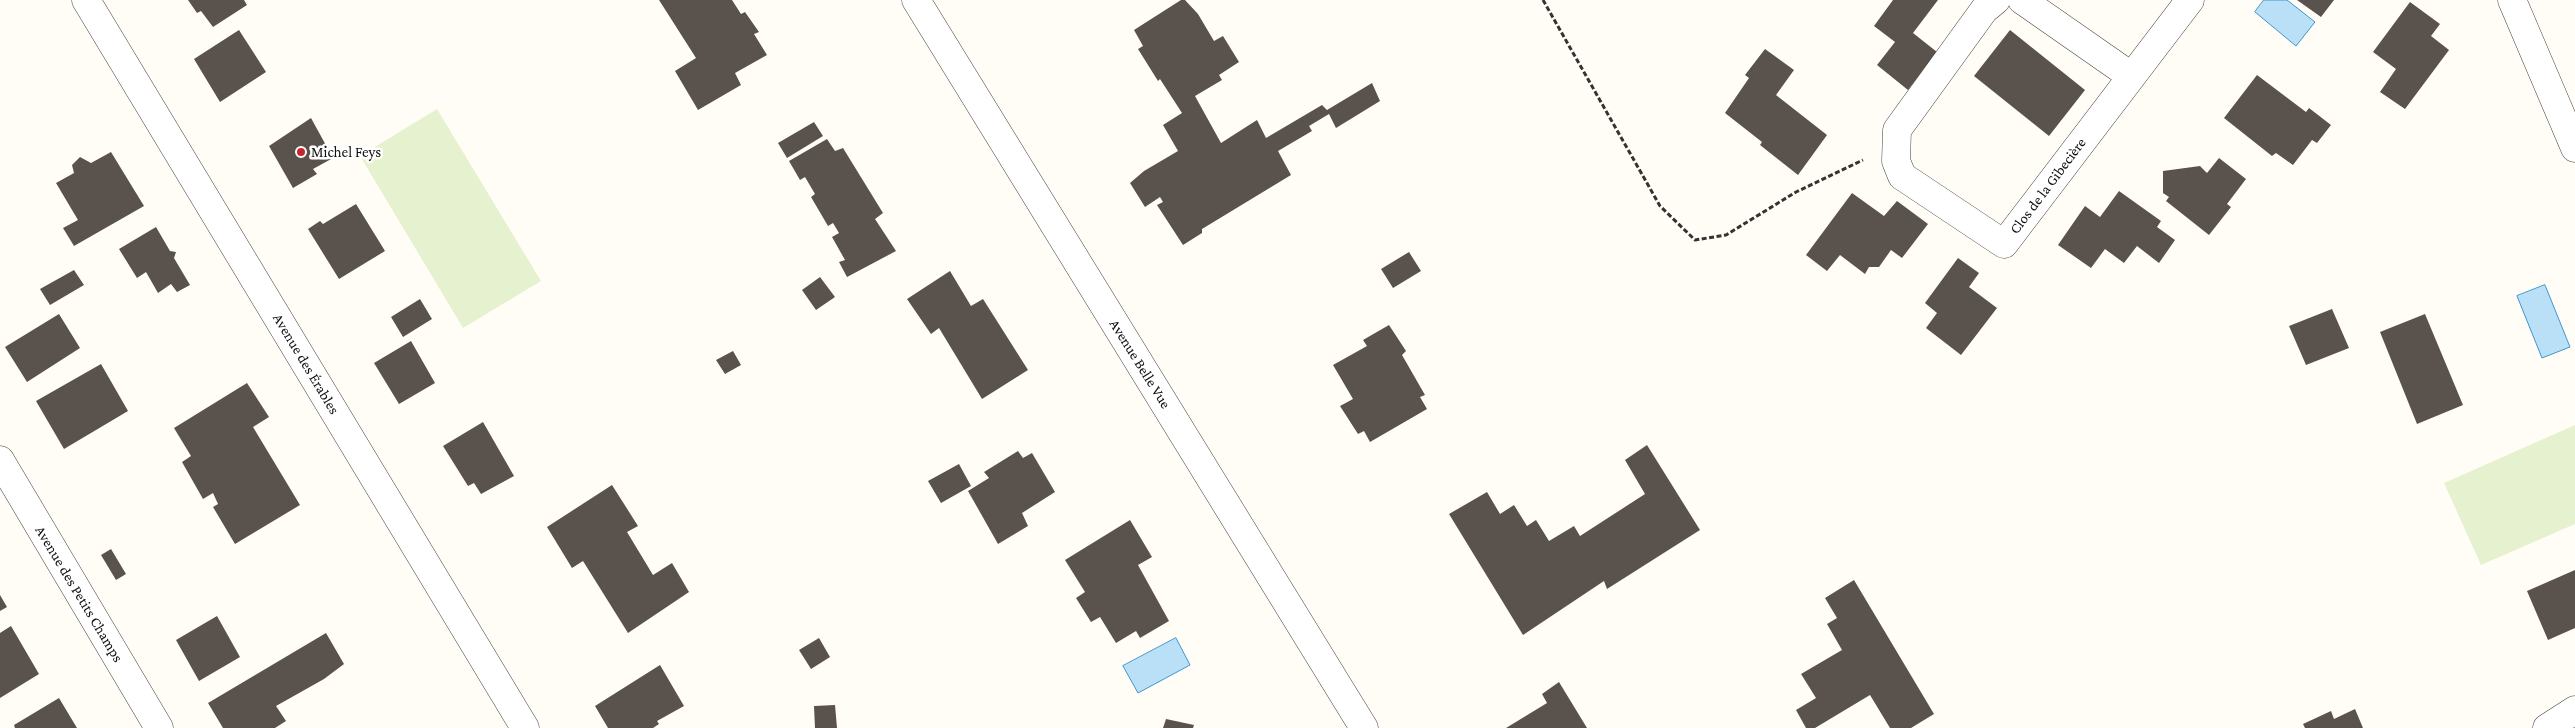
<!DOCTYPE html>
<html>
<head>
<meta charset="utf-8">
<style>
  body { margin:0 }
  canvas { display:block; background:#fffdf5 }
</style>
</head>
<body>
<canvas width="2575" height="728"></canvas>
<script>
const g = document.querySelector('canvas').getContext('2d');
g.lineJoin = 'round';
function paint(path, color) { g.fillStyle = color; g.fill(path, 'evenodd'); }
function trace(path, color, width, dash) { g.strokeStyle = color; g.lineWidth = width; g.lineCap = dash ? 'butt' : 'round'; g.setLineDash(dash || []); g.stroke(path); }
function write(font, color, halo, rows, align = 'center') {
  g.font = font + ' "Crimson Pro",serif'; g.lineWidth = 5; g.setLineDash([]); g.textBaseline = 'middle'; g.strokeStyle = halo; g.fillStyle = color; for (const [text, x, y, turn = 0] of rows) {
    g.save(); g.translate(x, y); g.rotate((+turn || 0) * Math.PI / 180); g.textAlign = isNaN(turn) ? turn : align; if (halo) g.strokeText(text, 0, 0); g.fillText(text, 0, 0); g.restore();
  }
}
const pitch = new Path2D(`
  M437,109l104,172 -78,47 -103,-172z
  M2575,425v99l-94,41 -37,-82z`);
const water = new Path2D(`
  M2264,0h23l28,22 -19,24 -41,-34z
  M2545,285l25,62 -28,11 -25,-62z
  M1176,638l14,27 -52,28 -15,-27z`);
const building = new Path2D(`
  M188,0h56l3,5 -34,22 -12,-16 -4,2z
  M659,0h73l9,14 4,-2 14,20 -5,2 13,21 -32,18 6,12 -43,25 -23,-39 21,-13z
  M1181,0h4l13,14 16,27 9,-5 16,26 -20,13 3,5 -27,16 26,47 36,-23 9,18 56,-33 5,5 45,-27 8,18 -44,27 -7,-14 -20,12 3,5 -34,20 13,24 -89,54v4l-19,12 -26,-40 6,-3 -3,-5 -15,10 -15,-24 14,-12 34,-20 -15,-26 19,-12 -22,-34 -2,2 -20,-32 5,-3 -9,-16z
  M1893,0h45l-25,33 24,19 -29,38 -31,-25 18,-23 -21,-16z
  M2297,0h37l-13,17z
  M2410,2l30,22 -9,12 18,14 -44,59 -25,-17 16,-23 -23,-17z
  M239,30l27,42 -46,30 -26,-43z
  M2010,30l75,60 -36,46 -75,-60z
  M1765,49l29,21 -18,25 51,40 -29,40 -38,-30 2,-3 -37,-29 24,-35 -4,-3z
  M2257,75l49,37 3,-4 22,17 -14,18 -5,-3 -19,25 -17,-12 -4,3 -48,-38z
  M311,118l22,40 -20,11 4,5 -24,14 -24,-42z
  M814,122l9,14 -36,22 -9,-15z
  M827,139l8,12 8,-3 40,65 -8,6 21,32 -49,26 -8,-15 6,-2 -13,-23 7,-4 -6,-10 -5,3 -17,-29 4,-3 -10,-17 -5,3 -11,-19z
  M111,152l33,54 -70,40 -11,-18 15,-8 -22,-37 18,-10 -2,-8 8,-8 11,6z
  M2219,158l27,21 -19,25 4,3 -22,28 -43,-34 3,-4 -6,-4v-22l37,-5 7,7z
  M2119,191l42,30 -4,6 18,13 -16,23 -22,-17 -13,17 -19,-14 -14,19 -33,-23 27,-39 15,11z
  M1852,193l32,23 13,-15 31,23 -26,34 -11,-8 -12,17h-10l-4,7 -25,-19 -13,16 -21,-16z
  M356,204l29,47 -46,28 -31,-50 12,-8 3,3z
  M156,227l14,24 6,1 -2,6 16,27 -13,7 -6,-8 -13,9 -12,-21 -9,6 -18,-29z
  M1409,252l12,19 -28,17 -12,-19z
  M1958,258l21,15 -10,14 28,21 -36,47 -35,-27 11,-15 -12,-10z
  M74,270l10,15 -34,20 -10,-16z
  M950,271l21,35 12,-7 45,71 -46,29 -43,-71 -8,6 -24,-35z
  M820,277l15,20 -19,13 -14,-20z
  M420,299l12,20 -29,18 -12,-20z
  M2332,309l17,39 -43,17 -17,-39z
  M59,314l21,34 -53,34 -22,-35z
  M2425,314l38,91 -46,19 -37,-92z
  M1389,325l17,26 -4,4 23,40 -5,2 7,12 -57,33 -6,-11 -6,3 -18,-28 13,-7 -20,-34 34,-19 -4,-6z
  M411,341l24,42 -36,21 -25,-41z
  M733,351l8,14 -16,9 -9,-14z
  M101,364l27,47 -64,38 -28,-48z
  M247,383l22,34 -16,10 47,78 -65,39 -22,-37 5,-3 -5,-11 -10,6 -21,-37 9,-6 -17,-28z
  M483,422l31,54 -33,18 -7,-11 -6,3 -25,-40z
  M1647,445l53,85 -93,59 -3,-8 -81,54 -74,-121 38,-22 13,22 14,-9 13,21 9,-6 13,21 25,-15 6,10 65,-42 -20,-34z
  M1018,451l5,7 9,-5 23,39 -33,21 6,13 -30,18 -30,-53 21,-13 -5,-6z
  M959,464l12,22 -30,17 -13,-22z
  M612,485l26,41 -11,6 26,43 19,-12 17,29 -61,41 -45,-72 -11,7 -25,-41z
  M1130,520l22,37 -14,8 31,56 -29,17 -4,-7 -20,12 -16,-26 -9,5 -15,-24 9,-6 -20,-32z
  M111,549l15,25 -10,6 -15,-25z
  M2575,570v58l-27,12 -21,-49z
  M1854,580l80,134 -23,14h-21l-20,-33 -55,33h-9l-10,-18 20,-12 -15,-24 41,-24 -15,-26 10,-6 -12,-20z
  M0,595l7,12 -7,4z
  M217,616l23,41 -41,24 -23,-41z
  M11,626l28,48 -39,24v-65z
  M326,633l18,31 -20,15 -48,27 10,15 -11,7h-52l-15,-25z
  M819,638l11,19 -19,12 -12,-19z
  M660,665l24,41 -27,15 2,3 -6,4h-45l-13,-22z
  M1559,682l28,46h-81l41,-25 -5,-9z
  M59,698l18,30h-62l-1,-3z
  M835,705l2,23h-22l-1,-22z
  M2355,709l8,19h-58l-2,-4 28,-13 3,8z
  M1166,719l28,6 -1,3h-30z`);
const path = new Path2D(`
  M1543,0l117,206 35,34 31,-5 70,-43 67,-32`);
const minor = new Path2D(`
  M86,0l439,728
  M916,0l448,728
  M1996,0l-12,10 -87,120 -1,31 6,15 102,68 186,-244
  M2022,0l109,76
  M2512,0l63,148
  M0,460l159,268
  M2547,728l28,-18`);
const markers = [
  [301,152,5,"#c4262e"]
];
const poiNames = [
  ["Michel Feys",311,152]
];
const streetNames = [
  ["Clos de la Gibecière",2048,186,-53],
  ["Avenue des Érables",306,364,59],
  ["Avenue Belle Vue",1140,364,58],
  ["Avenue des Petits Champs",79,594,59]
];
paint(pitch, '#e6f2cf');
paint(water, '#b9e0f7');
trace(water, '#3f96cf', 1);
paint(building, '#5a524d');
trace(minor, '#444', 29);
trace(path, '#333', 3, [5, 2.5]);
trace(minor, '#fff', 28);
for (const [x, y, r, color] of markers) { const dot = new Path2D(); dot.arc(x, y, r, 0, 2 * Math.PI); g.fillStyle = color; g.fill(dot); trace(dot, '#fff', 2); }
write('15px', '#111', '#fff', poiNames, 'left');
write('15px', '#111', '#fff', streetNames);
</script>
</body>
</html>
